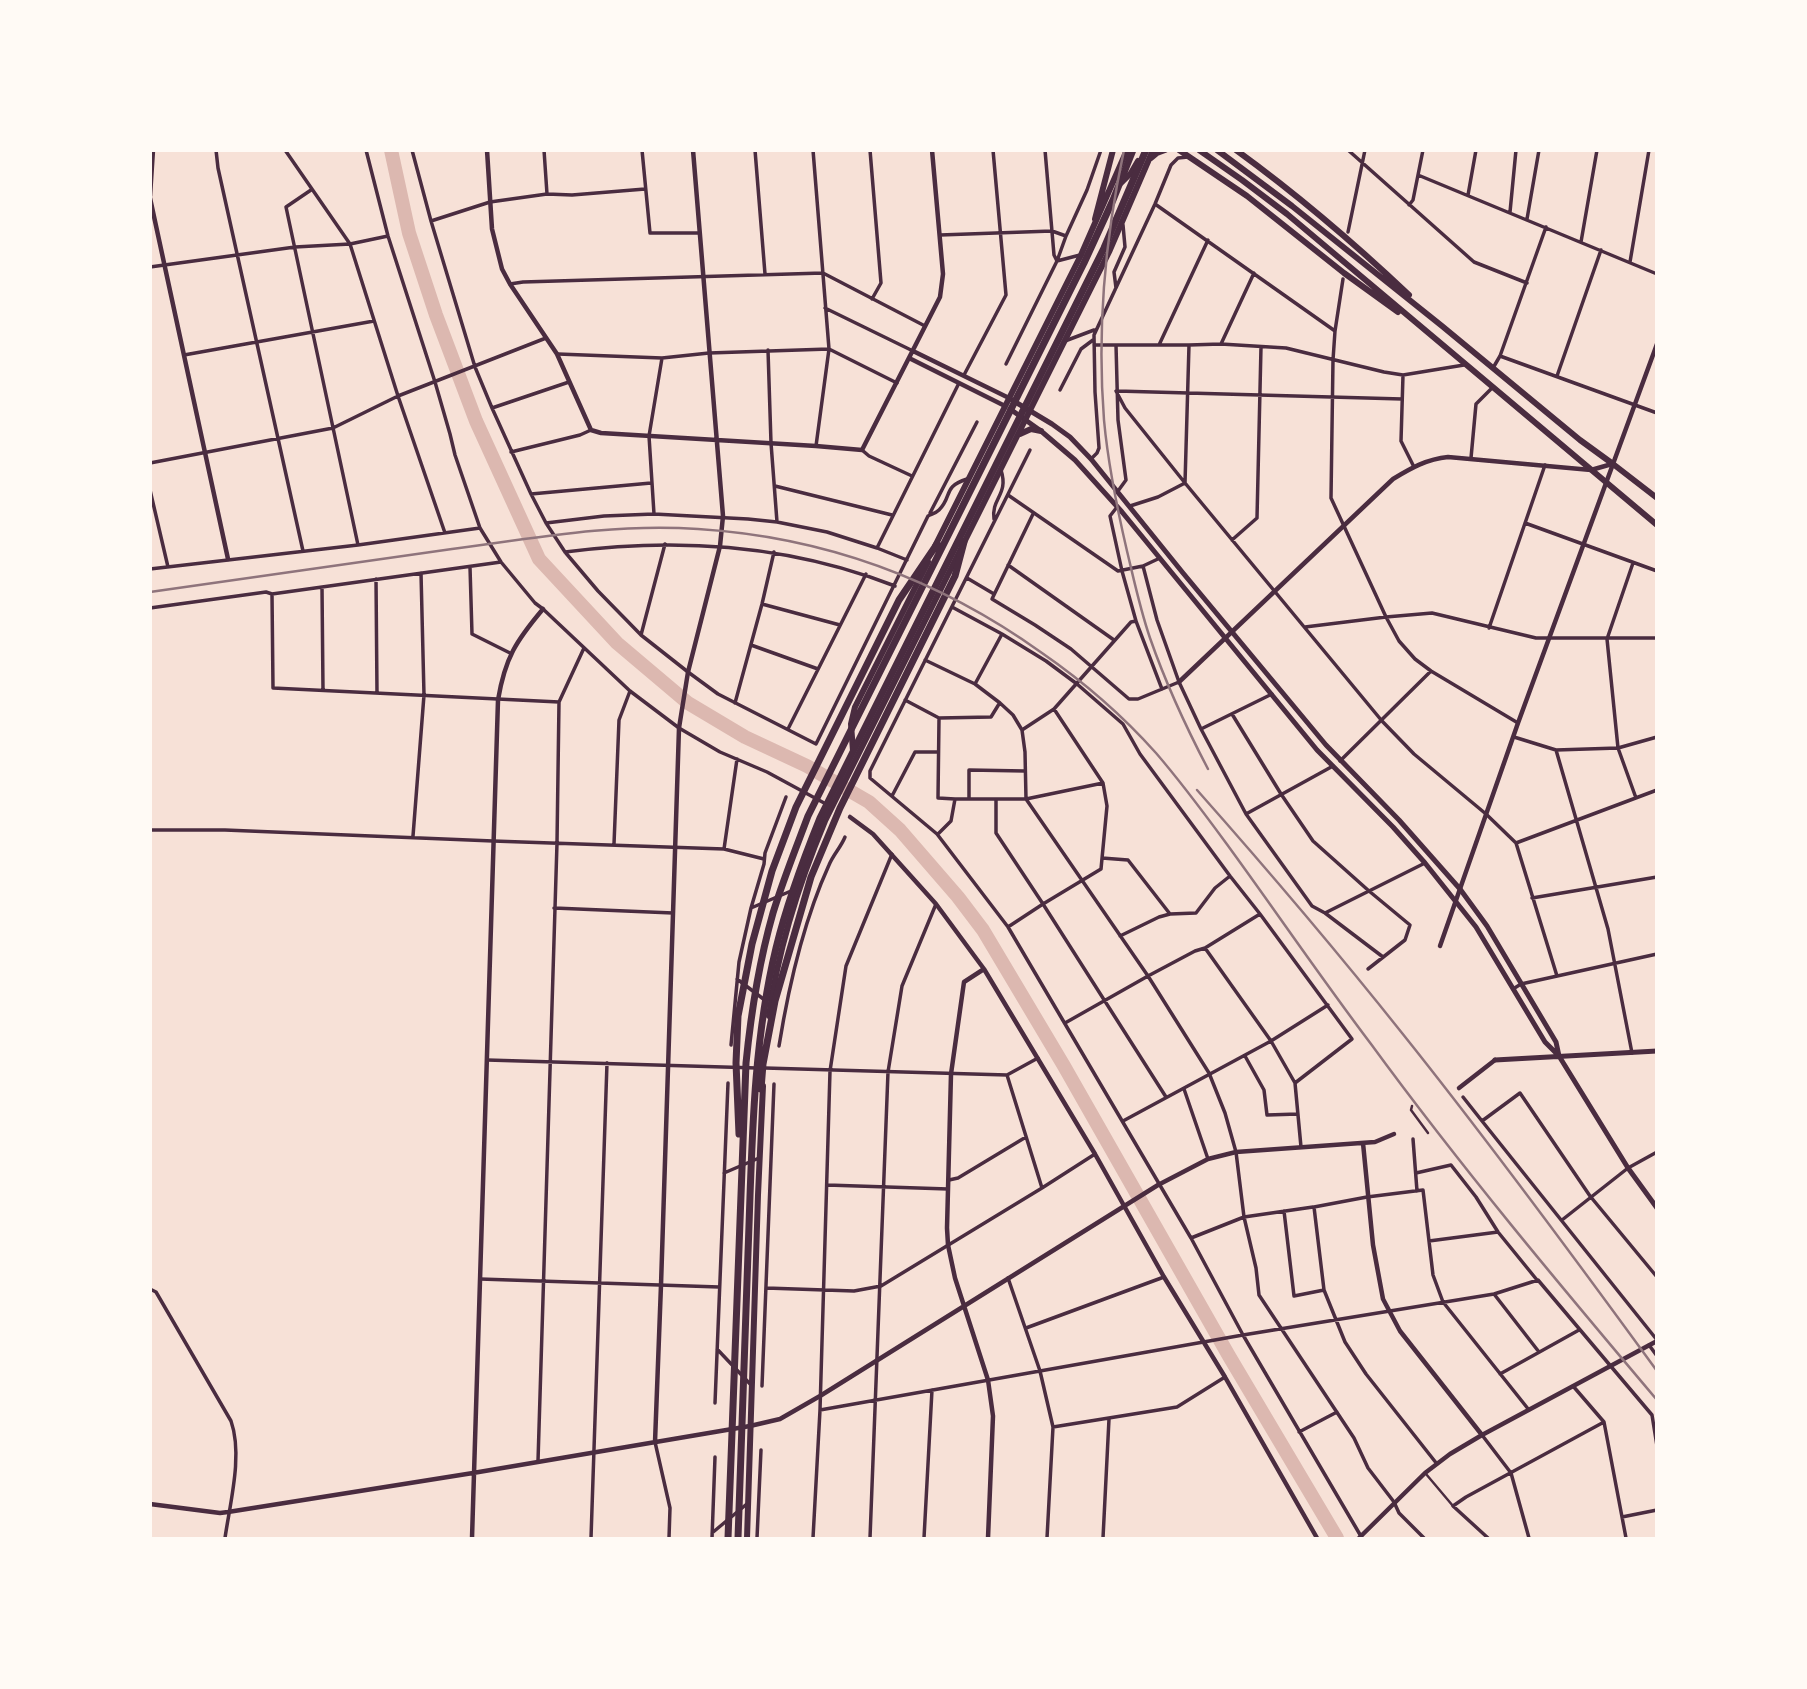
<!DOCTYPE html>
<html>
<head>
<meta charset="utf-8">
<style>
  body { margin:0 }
  #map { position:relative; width:1807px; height:1689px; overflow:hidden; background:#f7e1d7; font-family:"Golos Text",sans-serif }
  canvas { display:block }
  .frame { position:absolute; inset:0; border:152px solid #fffaf5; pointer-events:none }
</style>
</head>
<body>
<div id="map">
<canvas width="1807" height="1689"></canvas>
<div class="frame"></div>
</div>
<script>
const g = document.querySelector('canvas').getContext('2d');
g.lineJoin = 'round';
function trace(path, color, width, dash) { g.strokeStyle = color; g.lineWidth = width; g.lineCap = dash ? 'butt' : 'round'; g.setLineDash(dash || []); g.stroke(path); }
const river = new Path2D(`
  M391,150l18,83 27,82 40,106 63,138 78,84 71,60 57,34 62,29 62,36 31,28 58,67 25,33 81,136 165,290 108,182`);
const pedestrian = new Path2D(`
  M1412,1106l-1,4 17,23
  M1426,1474l27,32`);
const minor = new Path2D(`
  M216,150l2,18 85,383
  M285,150l65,94 48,152 47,137
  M366,150l22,86 47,146 15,52 5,21 25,73 21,34 34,41 8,6 87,82 49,37 41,24 47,20 59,32
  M412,150l19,71 44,146 17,41 39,86 15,29 19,29 33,39 43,44 47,37 30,22 98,50 112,-228c4,-2 8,-3 11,-6 14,-14 3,-23 28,-31
  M544,150l3,44
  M642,150l8,83h49
  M755,150l10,124
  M813,150l16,199 -13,97
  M870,150l11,133 -9,16
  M1045,150l9,105 3,6 23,-6
  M1348,150l126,112 53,21
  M1418,175l239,99
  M311,190l-25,17 72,338
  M1468,195l8,-45
  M1155,204l180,127
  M1409,205l4,-5 10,-50
  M1510,212l6,-62
  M1527,219l12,-69
  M431,221l59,-19 57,-8 25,1 73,-6
  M1348,232l17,-82
  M940,235l112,-4 14,5
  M1581,242l16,-92
  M1630,262l19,-112
  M150,267l145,-20 55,-3 38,-8
  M1343,279l-8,52 -2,29 -2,138 55,119 13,24 16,18 16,12 87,52
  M510,284l13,-2 300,-9 102,53
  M1116,288l-2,-16 11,-25 -2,-22
  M825,308l88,43
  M1065,341l29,-11
  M1221,344l33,-71
  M1094,345h95l32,-1 65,4 98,24 19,3 61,-10
  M1116,345l2,75 8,60 -8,11
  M1159,345l49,-105
  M768,350l3,93 6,79
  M558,354l104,4 47,-5 120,-4 68,34
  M184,355l190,-34
  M1500,356l157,57
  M1006,364l51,-103 9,-25 21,-46 14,-40
  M1493,368l7,-12 46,-129
  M964,375l42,-80 -13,-145
  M1403,375l-2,66 13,26
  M1557,376l44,-126
  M1060,390l21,-41 12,-9
  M1116,391l9,17 60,75 197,238 32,33 72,60 30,29 41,133
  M1117,391l285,8
  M492,408l77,-26
  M862,450l7,6 43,20
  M1030,450l-160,321v7l67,56 71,93 183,311 52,97 119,203
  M511,452l69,-17 11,-5
  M1471,458l5,-54 17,-17
  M1091,459l6,-6 2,-5 -4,-56 -1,-57 61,-131 16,-39 7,-7 10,-1
  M150,463l183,-35 65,-32 148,-58
  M775,486l117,29
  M150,490l18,77
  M531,494l120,-11
  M1008,495l110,76 25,-5 17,-8
  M1130,506l28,-9 27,-14 4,-138
  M1117,507l-7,9 12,55 14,50
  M930,513l47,-91
  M654,514l-5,-78 13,-78
  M1033,514l-41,85 43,26 36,24 58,50h9l41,-17
  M994,519c-3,-21 15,-24 7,-49
  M546,523l58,-7 50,-2 94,5 29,3 50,10 50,16 30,12
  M1525,523l132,48
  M1232,540l25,-22 4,-171
  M877,548l82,-165
  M565,552c113,-15 223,-8 330,34
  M1633,563l-26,76 11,109 18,50
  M1008,565l106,75
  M1143,566l14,54 22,62 22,47 45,85 66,92 13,7 58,44
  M470,567l2,67 38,19
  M150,569l208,-24 122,-17
  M967,578l27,16
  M376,579l1,114
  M322,587l1,103
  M272,594l1,94 286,14
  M762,604l78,21
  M952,607l50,27 44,27 31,23 46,40 17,30 90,122 30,38 -55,34 -10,3 -47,25 -83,47
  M150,608l116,-16 6,2 229,-32
  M1305,627l81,-10 46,-4 104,25h121
  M1489,628l56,-163
  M641,635l24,-91
  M751,645l67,24
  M925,660l50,24 25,19 13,12 9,15 3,22 1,47 122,177 61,97 16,40 11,39 8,65 12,51 3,27 95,143 14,30 26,34 5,11 25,25
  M975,684l27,-50
  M905,700l34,18 52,-1 8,-13
  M735,703l27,-99 12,-52
  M1232,714l49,80 32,47 56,50 41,34 -5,15 -37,29
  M939,719l-1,79 17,1
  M788,729l78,-155
  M1201,729l71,-35
  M1022,730l32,-21 77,-87 5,-1 26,68
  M1514,737l42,13 52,179 24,124
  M1556,750l62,-2 39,-11
  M1340,761l91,-90
  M892,796l23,-44h23
  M969,799v-29l56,1
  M996,799v34l47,71 123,193
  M1246,814l87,-48
  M150,830h75l268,11 231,8 40,10
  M938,834l13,-13 4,-22h71l77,-16
  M413,836l11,-141 -3,-122
  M1516,843l141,-53
  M614,844l5,-124 11,-29
  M724,849l13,-90
  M1102,858l26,2 42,54
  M1532,898l125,-21
  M554,908l119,5
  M751,908l40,-17
  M1325,913l100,-50
  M1260,914l92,125 -57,44
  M1008,927l35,-23 58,-35 6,-63 -4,-23 -49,-74
  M1120,936l39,-19 11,-3 26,-1 19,-25 15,-12
  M1205,948l66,93 24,42 6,64
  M737,979l29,22
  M1513,989l8,-5 136,-30
  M731,1045l8,-83 12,-54 13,-44 1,-11 21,-56
  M779,1046c10,-62 24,-124 50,-181 4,-10 12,-18 16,-28
  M1245,1056l19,34 3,25 31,-1
  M487,1060l270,8
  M765,1068l242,7 31,-17
  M1007,1075l35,113
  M1184,1089l24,70
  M1463,1097l19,24
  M1123,1121l148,-80 57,-36
  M1413,1139l4,52
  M724,1173l35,-15
  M1416,1173l35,-8 25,32 22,35 39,48
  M949,1180l9,-2 68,-41
  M827,1185l121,4
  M1284,1211l10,85 30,-6
  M1562,1220l66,-52 29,-16
  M1191,1238l53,-21 69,-10
  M1429,1241l69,-9
  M1657,1277l-67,-81 -70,-103 -38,28 175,219
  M1008,1278l32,93 13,56 -6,111
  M480,1279l239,8
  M766,1288l88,3 27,-5 161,-98 53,-34
  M150,1289l6,3 75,129c12,34 -1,82 -6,117
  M1494,1294l45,58
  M1026,1328l138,-51
  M1649,1345l8,11
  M717,1349l35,37
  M1500,1374l79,-44
  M762,1386l12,-302
  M1573,1386l31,36 22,116
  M715,1403l13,-320
  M820,1410l423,-75 251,-41 44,-14 114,135 5,31
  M1053,1427l124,-20 48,-30
  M1299,1432l38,-20
  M1482,1435l29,38 18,65
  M655,1442l15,66 -1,30
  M538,1461l19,-618 2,-141 25,-54
  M1437,1464l-71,-90 -21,-32 -21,-52 -10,-83 53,-10 56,-7 10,85 10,27 86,108
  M1622,1517l35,-7
  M712,1533l36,-30
  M591,1538l16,-475
  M712,1538l3,-81
  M757,1538l4,-88
  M813,1538l7,-128 10,-339 16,-105 46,-112
  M870,1538l18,-466 14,-86 34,-82
  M924,1538l8,-148
  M1103,1538l6,-119
  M1488,1538l-35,-32 13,-9 138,-75`);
const tertiary = new Path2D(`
  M487,150l5,79 10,40 8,15 47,70 34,76 10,3 215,13 46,4 78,-153 3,-23 -11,-124
  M150,196l3,-46
  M150,198l78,361
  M913,351l96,47
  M909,358l96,48
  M1179,682l214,-203c18,-11 34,-20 55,-22l143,13 21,-6
  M850,817l23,17 63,70 48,65 111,185 69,123 61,100 92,161
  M1440,946l78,-223 139,-379
  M984,969l-20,13 -13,92 -4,154 1,17 7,33 33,102 5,36 -5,122
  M1459,1088l36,-28
  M1363,1143l10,102 10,54 17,32 82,104
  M655,1442l6,-157 18,-557 9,-56 32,-126 3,-30 -30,-366
  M150,1504l70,9 8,-1 245,-39 277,-47 30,-7 40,-23 338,-211 50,-26 28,-7 139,-10 19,-8
  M472,1538l26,-838c7,-42 18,-59 45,-91
  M1359,1538l66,-65 25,-19 32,-19 175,-94`);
const secondary = new Path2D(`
  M1012,400l40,24 18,13 21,22 92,114 143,172 73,75 61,69 27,37 69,116 3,14
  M1010,409l31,22 34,29 47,52 195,238 76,77 32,36 51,64 69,115 14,14 69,112 29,40
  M1495,1060l162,-9`);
const trunk = new Path2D(`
  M1179,150l68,46 97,77 54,39
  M1199,150l43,30 45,34 370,311
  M1217,150l75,56 150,120 138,114 33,24 44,34
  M1236,150c62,45 118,93 173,145
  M1151,158l6,-5 8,-3
  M1121,183l10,-10 7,-12
  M1095,219l18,-69
  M1020,434l11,-5 10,2
  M935,546l146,-291 46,-105
  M853,751l-2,-27 4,-17 73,-145
  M769,1016c9,-67 30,-133 56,-195l284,-569 44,-102
  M747,1538l11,-343 5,-109`);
const motorway = new Path2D(`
  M761,1089l2,-25 12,-63 36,-124 29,-69 115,-232 9,-34
  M739,1134l-3,-71 2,-47 14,-72 20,-73 24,-64 103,-207 38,-56
  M728,1538l18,-475c5,-50 13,-101 27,-150 10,-33 23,-65 35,-97l276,-553 29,-63 20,-50
  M738,1538c3,-95 7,-190 10,-285 4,-102 4,-206 28,-305 11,-45 27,-88 44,-130l284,-570 42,-98`);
const rail = new Path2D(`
  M1124,150c-19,88 -27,180 -20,270 4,44 13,88 23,131 7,29 13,58 23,87 16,46 36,89 58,131
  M150,592c101,-14 201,-29 302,-43 82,-11 163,-26 246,-20 127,8 241,50 344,124 42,29 80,62 114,100 25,29 48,60 70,90 49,67 95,135 145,201 90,123 188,240 286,356
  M1197,790c70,79 139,160 205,243 88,110 172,224 255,338`);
trace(river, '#dcb8b0', 14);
trace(pedestrian, '#4a2c40', 2.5);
trace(minor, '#4a2c40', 3.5);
trace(tertiary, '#4a2c40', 4.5);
trace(secondary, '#4a2c40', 5);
trace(trunk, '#4a2c40', 6);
trace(motorway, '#4a2c40', 7);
trace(rail, '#8f747c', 2.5);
</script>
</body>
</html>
